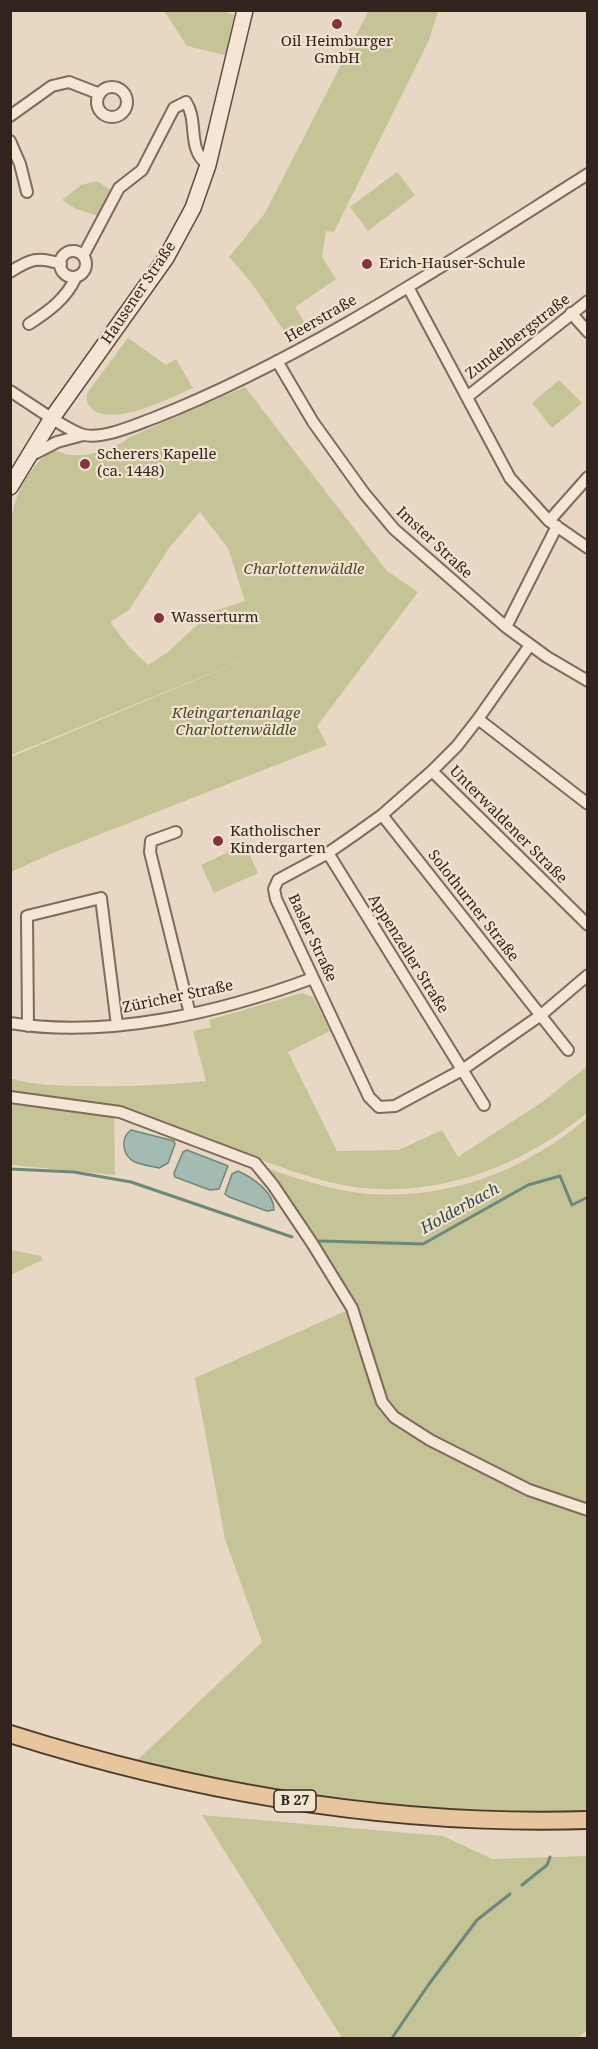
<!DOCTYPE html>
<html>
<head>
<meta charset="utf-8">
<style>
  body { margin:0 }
  #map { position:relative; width:598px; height:2049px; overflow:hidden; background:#e8d7c2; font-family:"Noto Serif",serif }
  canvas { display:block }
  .frame { position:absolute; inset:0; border:12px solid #31241e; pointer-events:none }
</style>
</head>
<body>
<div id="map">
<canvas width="598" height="2049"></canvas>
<div class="frame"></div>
</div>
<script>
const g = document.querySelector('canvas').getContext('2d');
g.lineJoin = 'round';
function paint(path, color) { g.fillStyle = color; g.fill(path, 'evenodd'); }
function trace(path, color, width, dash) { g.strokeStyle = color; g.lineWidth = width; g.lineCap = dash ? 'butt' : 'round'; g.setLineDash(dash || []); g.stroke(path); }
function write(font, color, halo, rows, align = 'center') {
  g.font = font + ' "Noto Serif",serif'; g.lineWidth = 4.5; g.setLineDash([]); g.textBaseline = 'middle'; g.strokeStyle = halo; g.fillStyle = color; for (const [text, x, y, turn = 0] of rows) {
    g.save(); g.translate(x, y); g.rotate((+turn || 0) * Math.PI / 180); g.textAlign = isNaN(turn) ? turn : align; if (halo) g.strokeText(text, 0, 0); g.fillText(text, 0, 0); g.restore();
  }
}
const green = new Path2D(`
  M369,10l69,1 -9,29 -95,192 -8,-1 -4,26 14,22 -41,28 12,19 -19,11 -37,-55 -22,-25 36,-44z
  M164,11h59l11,4 -9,40 -38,-9z
  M397,172l18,23 -47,36 -18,-24z
  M97,181l15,10 -10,26 -26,-8 -14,-9 19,-15z
  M128,338l38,27 10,-6 17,29c-23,10 -79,39 -101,21 -5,-5 -7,-10 -4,-17z
  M559,380l23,23 -30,25 -20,-25z
  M245,387l142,184 31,21 -101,134 10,19 -272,107 -44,20v-115l262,-109 -262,107 -1,-236c4,-9 5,-19 9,-27 6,-13 19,-34 32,-40 6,-3 12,2 18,3 21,2 45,-5 61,-18zM200,512l28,36 17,53 -34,11 -43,40 -20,13 -19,-18 -19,-25 19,-12 40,-62z
  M245,844l13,29 -44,20 -13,-28z
  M302,993l11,4 17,34 -42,21 49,99 62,-1 43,-20 16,27 87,-57 42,-34v47c-71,58 -166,92 -258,69 -51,-13 -99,-36 -150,-52 -22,-6 -44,-10 -66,-15 -34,-7 -68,-15 -102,-22l-1,-15c26,8 53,8 79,8 40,1 78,-1 117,-5l-13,-50 18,-4 -2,-7z
  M10,1100l104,16 1,59 -104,-10z
  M587,1118v391l-57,-22 -101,-49 -34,-23 -11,-13 -30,-95 -95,-141c33,10 66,23 101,27 84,9 164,-21 227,-75z
  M11,1250l30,6 1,4 -31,15z
  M350,1309l43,110 194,94v305l-161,-1 -297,-49 133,-126 -37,-103 -30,-161z
  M202,1815l241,21 49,23 95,-3v174l-10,8h-235z`);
const water = new Path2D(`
  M131,1130l43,11 1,3 -7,19 -9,5c-8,-2 -17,-3 -24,-6 -13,-6 -15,-24 -4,-32z
  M187,1150l41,16 -9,23 -9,1 -35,-13 -1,-4 9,-21z
  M238,1171c15,7 36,21 36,39l-7,1 -38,-14 -4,-3 7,-20z`);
const stream = new Path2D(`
  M10,1169l64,3 57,10 161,55
  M320,1241l103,3 105,-59 32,-9 12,29 16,-8
  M522,1885l25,-20 3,-8
  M392,2038l37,-54 48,-64 33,-26`);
const street = new Path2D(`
  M97 102a15 15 0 1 1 30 0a15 15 0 1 1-30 0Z
  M10,116l42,-30 17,-4 31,12
  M10,141l10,23 7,28
  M60 264a13 13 0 1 1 26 0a13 13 0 1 1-26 0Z
  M83,256l36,-68 23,-18 32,-62 12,-6c13,20 0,47 22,63
  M10,272c20,-13 28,-16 51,-8
  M408,287l102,191 39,43 39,27
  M571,313l17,19
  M29,324c20,-13 37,-25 47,-47
  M277,361l36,61 51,71 30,36 112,98 41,30 41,24
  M10,391c16,10 59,41 74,44 20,4 51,-10 70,-17 152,-60 296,-157 434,-244
  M467,397l121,-96
  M30,456l27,-14 26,-7
  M549,521l39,-44
  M506,627l51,-101
  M530,645l-52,74 -21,27 -25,25 -50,44 -28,20 -26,18 -50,27 -4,9 2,10 93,198 10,10 16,-1 67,-36 79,-55 47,-40
  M478,719l110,85
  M432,771l156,154
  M382,815l186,235
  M176,832l-25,9 -1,11 40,162
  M328,853l156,252
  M10,1023c98,16 212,-11 303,-45
  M28,1026l-1,-110 74,-18 16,127
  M10,1097l110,15 135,51 18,22 39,58 40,65 30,94 12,15 36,23 99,50 59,20`);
const secondary = new Path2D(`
  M10,487l42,-69 114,-160 27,-50 15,-43 37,-155`);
const primary = new Path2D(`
  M10,1734c187,59 382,92 578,86`);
const markers = [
  [337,24,6,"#88323e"],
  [367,264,6,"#88323e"],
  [85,464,6,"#88323e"],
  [159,618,6,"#88323e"],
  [218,841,6,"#88323e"]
];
const shields = [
  [295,1801,42]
];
const shieldNames = [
  ["B 27",295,1801]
];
const poiNames = [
  ["Oil Heimburger",337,42,"center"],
  ["GmbH",337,59,"center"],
  ["Erich-Hauser-Schule",379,264],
  ["Scherers Kapelle",97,455],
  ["(ca. 1448)",97,472],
  ["Wasserturm",171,618],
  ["Katholischer",230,832],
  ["Kindergarten",230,849]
];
const streetNames = [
  ["Hausener Straße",139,293,-56],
  ["Heerstraße",321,319,-30],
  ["Zundelbergstraße",518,337,-38],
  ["Imster Straße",434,543,43],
  ["Unterwaldener Straße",508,825,45],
  ["Solothurner Straße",473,906,52],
  ["Basler Straße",312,938,65],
  ["Appenzeller Straße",408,954,58],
  ["Züricher Straße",178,997,-12]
];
const parkNames = [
  ["Charlottenwäldle",304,570],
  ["Kleingartenanlage",236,714],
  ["Charlottenwäldle",236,731]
];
const waterNames = [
  ["Holderbach",460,1209,-29]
];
paint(green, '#c4c497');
paint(water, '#a3bbb1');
trace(water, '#6c887d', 1.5);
trace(stream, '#6c887d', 3);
trace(street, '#806a5b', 14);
trace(secondary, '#614b3e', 18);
trace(primary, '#4e392f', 20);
trace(street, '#f4e6d4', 10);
trace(secondary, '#f4e6d4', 15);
trace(primary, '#e8c69d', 16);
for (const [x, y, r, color] of markers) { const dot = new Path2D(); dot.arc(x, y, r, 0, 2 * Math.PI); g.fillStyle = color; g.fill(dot); trace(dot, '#f0e3d0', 2); }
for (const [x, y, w] of shields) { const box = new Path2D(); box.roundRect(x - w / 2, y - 11, w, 22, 4.5); g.fillStyle = '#f0e3d0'; g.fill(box); trace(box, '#31241e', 1.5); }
write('bold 14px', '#31241e', null, shieldNames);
write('15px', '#31241e', '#f0e3d0', poiNames, 'left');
write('15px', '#31241e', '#f0e3d0', streetNames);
write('italic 15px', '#474b26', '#f0e3d0', parkNames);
write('italic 16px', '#2e4f49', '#f0e3d0', waterNames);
</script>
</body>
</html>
